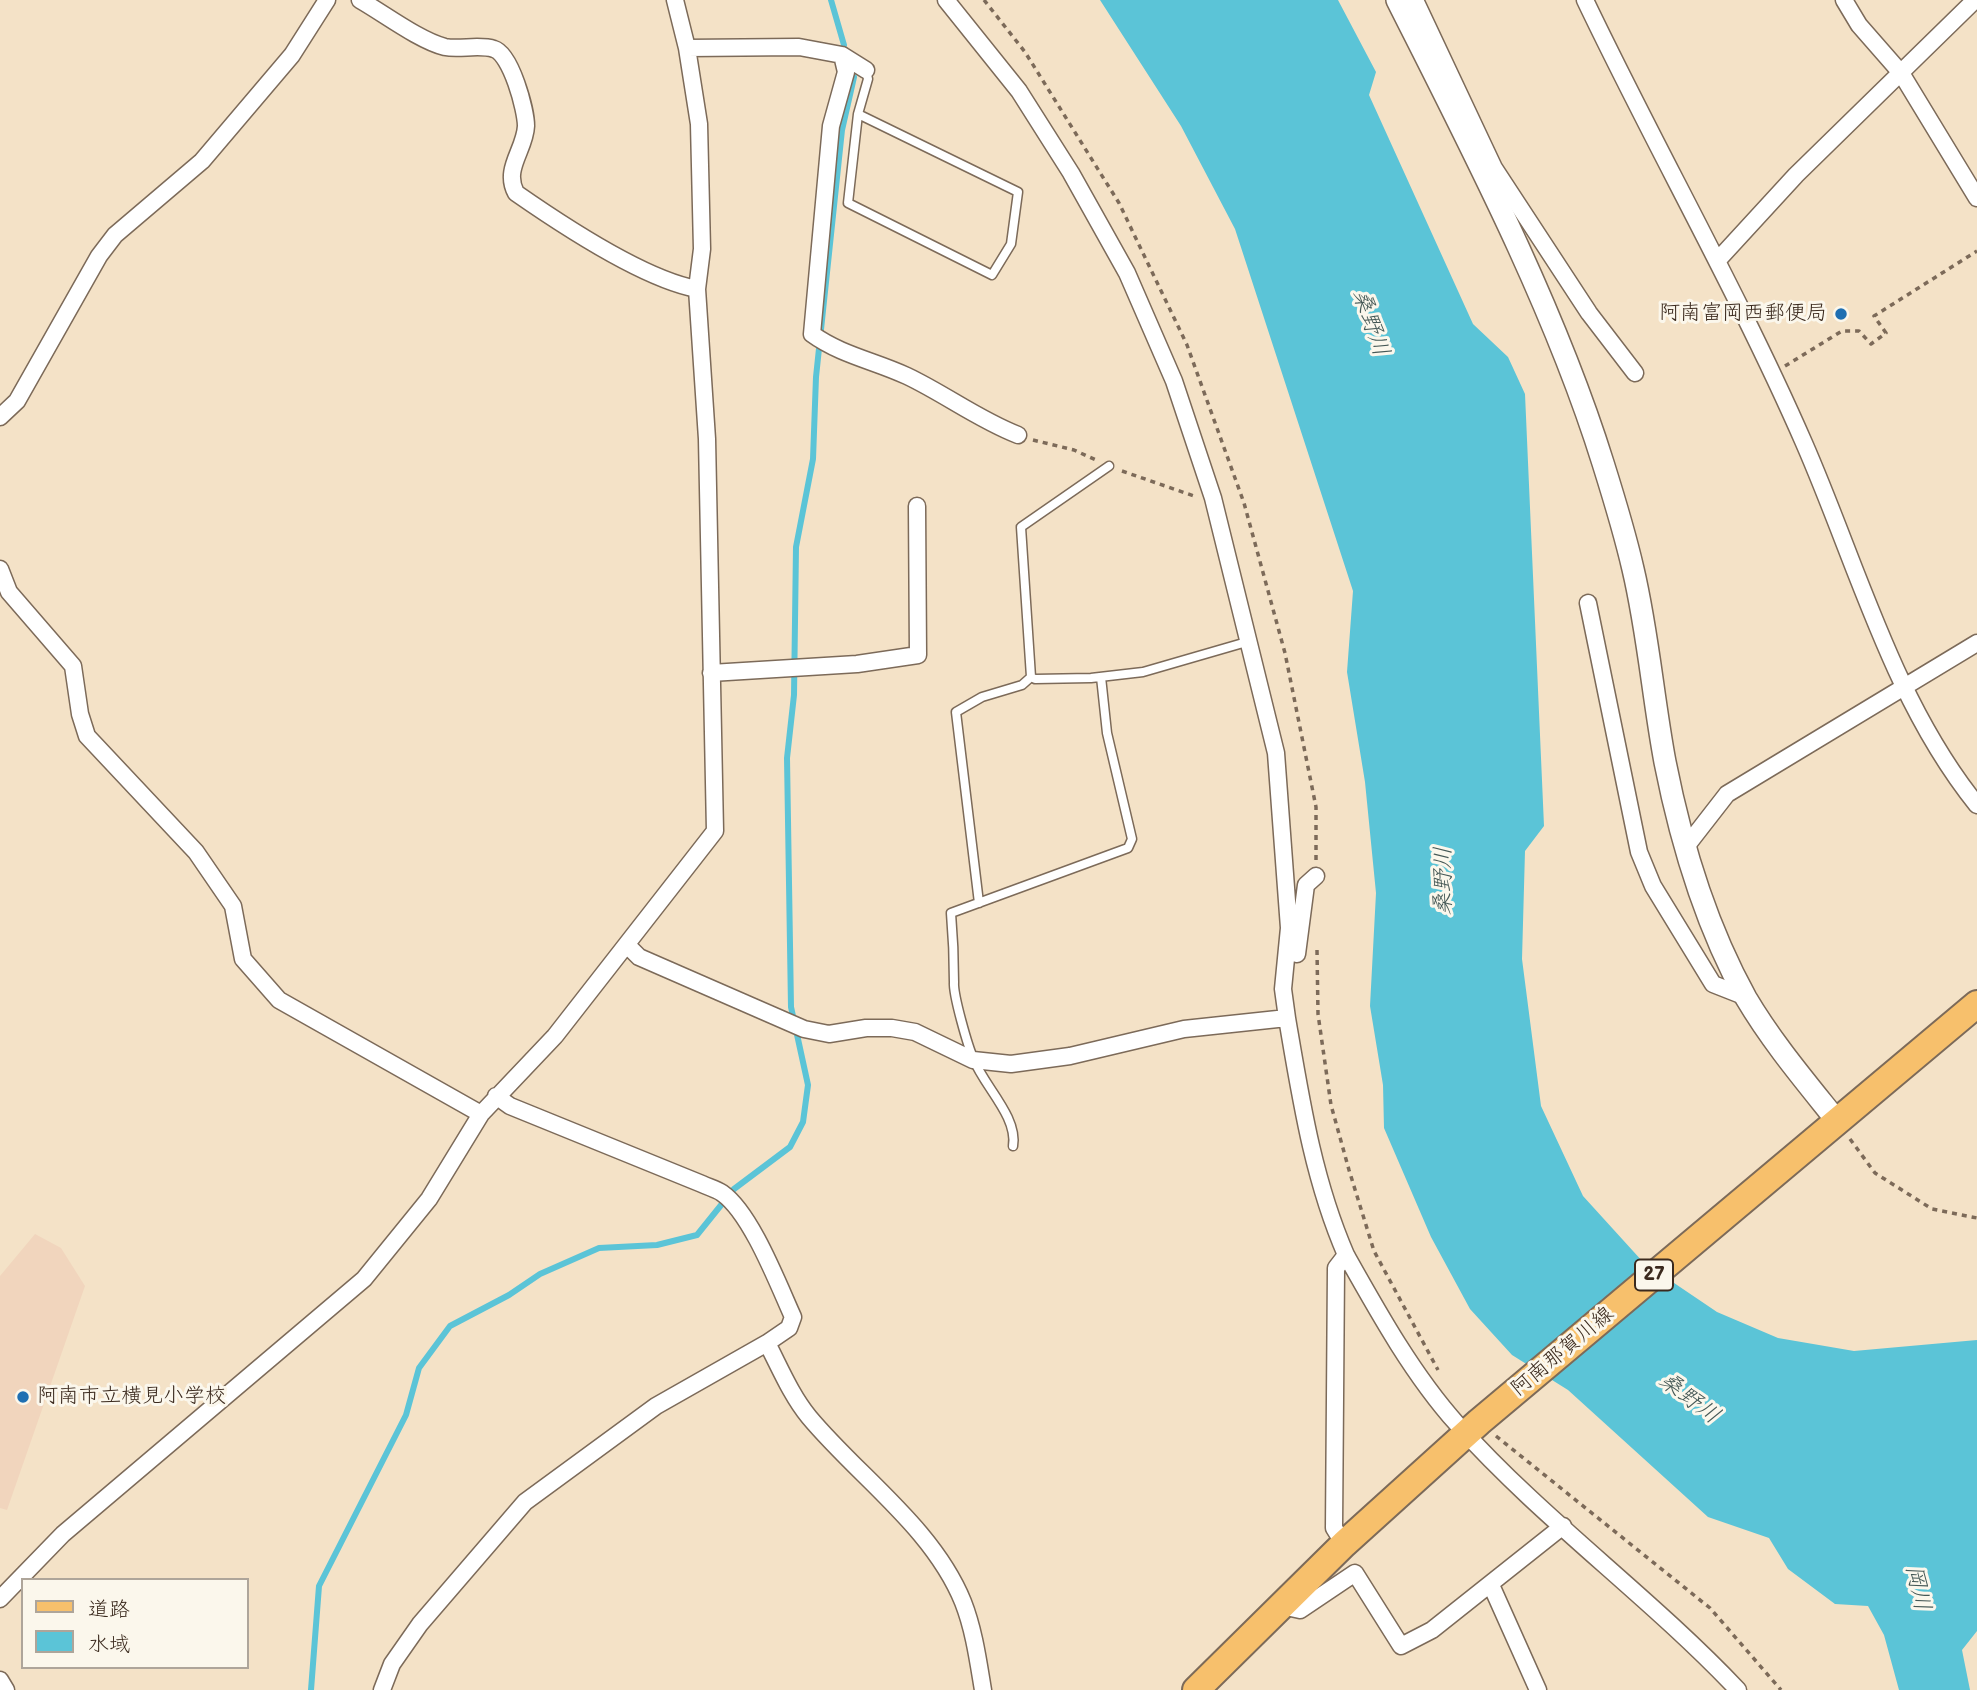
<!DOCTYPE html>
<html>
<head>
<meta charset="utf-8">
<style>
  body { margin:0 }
  #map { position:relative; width:1977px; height:1690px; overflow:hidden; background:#f4e2c7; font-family:"Balsamiq Sans","Klee One",sans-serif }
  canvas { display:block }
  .legend { position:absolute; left:21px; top:1578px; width:228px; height:91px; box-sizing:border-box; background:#fbf7ec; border:2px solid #aea59a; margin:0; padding:9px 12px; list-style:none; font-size:21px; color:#3b2a1e }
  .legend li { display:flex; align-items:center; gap:14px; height:35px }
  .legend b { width:35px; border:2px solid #aea59a }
</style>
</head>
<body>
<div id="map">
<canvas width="1977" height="1690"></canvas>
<ul class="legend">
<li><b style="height:9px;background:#f7c06c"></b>道路</li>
<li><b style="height:19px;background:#5bc4d7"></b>水域</li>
</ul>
</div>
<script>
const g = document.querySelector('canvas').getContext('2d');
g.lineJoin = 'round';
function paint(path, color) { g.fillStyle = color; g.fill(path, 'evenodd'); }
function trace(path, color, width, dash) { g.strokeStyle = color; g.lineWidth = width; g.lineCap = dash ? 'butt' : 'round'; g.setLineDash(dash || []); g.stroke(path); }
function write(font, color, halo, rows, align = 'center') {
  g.font = font + ' "Balsamiq Sans","Klee One",sans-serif'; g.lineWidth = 6; g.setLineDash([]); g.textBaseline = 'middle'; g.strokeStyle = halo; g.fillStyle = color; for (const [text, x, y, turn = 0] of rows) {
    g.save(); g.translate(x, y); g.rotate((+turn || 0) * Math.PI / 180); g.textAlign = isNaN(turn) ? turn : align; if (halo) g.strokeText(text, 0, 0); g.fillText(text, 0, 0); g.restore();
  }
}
const built = new Path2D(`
  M35,1234l26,14 24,38 -78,224 -7,-2v-232z`);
const water = new Path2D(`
  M1100,0h238l38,72 -7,23 104,229 35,33 17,37 19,432 -19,25 -3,108 19,147 42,90 60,66 74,50 61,26 76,13 123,-11v291l-15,19 8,40h-71l-15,-55 -16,-29 -33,-2 -47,-35 -19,-31 -61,-21 -140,-127 -56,-35 -42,-46 -39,-72 -47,-109 -1,-43 -13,-79 6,-113 -11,-111 -18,-110 6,-81 -118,-362 -54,-103z`);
const stream = new Path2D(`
  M831,0l13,45
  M311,1690l8,-104 87,-171 13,-47 31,-42 59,-31 31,-21 59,-26 58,-3 40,-10 37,-46 56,-42 13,-25 5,-37 -17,-78 -4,-249 7,-63 2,-148 17,-88 3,-82 26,-247 12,-53`);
const path = new Path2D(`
  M984,0l41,52 94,151 68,142 57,158 41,150 31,154v54
  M1785,366l57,-35h17l12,13 15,-11 -12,-17 103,-65
  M1033,440l41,10 22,10
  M1122,471l72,25
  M1317,950l1,64 13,91 18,65 25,81 64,119
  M1850,1139l25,34 57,36 45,9
  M1496,1436l214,172 71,82`);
const service = new Path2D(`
  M858,114l-10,89 144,72 19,-31 7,-52 -160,-78 10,-35 -2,-9
  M1031,677l4,2 56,-1 52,-6 107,-31
  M979,903l-23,-191 26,-15 40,-12 9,-8 -10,-150 88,-61
  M1013,1146c5,-29 -29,-60 -39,-86 -6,-13 -21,-65 -20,-78 0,-23 -1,-46 -3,-69l177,-65 4,-9 -25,-106 -6,-56`);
const minor = new Path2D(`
  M360,0c23,13 60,41 85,47 15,3 34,-3 49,2 17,5 32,61 32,77 -1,24 -23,43 -10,67 46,32 127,86 181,96
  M946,0l73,91 52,82 56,100 47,108 39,117 63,255 13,175 -6,61 4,29
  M1415,0l79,168
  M1585,0c71,149 153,292 219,443 53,121 89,258 173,362
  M1844,0l15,25 42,48 76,125
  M687,48l112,-1 43,8 4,17 -15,54 -19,208c29,21 63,27 95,42 38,18 72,44 111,59
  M842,55l24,15
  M1478,166l16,2 95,145 46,60
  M1717,261l79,-86 179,-175
  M0,417l17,-16 82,-145 16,-21 87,-74 90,-106 35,-55
  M0,569l9,23 64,74 7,48 7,22 109,116 37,54 10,53 36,41 202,114
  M1588,603l51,249 14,34 60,98 33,13
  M711,673l146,-9 61,-9 -1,-149
  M1685,848l42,-54 250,-151
  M628,946l11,11 165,72 25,5 37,-6h26l23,4 58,28 38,4 59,-8 114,-27 103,-11c14,82 26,161 59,237l-10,13 -2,260 10,16
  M1297,954l9,-69 10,-9
  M496,1096l14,10 192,78c6,3 14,5 20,9 29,20 56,91 71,124l-4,11 -22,15c13,25 24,52 42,74 50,60 124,111 154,185 11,28 15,58 20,88
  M1346,1255c32,57 67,120 111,169 86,96 192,172 281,266
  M1491,1585l47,105
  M0,1599l63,-65 301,-255 65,-80 52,-85 74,-78 160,-205 -8,-392 -10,-150 5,-40 -3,-125 -12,-76 -12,-48
  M1282,1606l18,4 55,-37 46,73 31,-16 131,-104
  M0,1680l6,10
  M382,1690l10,-26 28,-40 105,-122 131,-96 111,-63`);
const tertiary = new Path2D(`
  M1397,0c74,147 157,306 206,463 11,35 22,71 30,106 15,63 20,129 32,193 16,81 41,164 81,236 26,44 59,83 91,123`);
const primary = new Path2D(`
  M1196,1690l148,-146 135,-122 498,-418`);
const markers = [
  [1841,314,7,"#1f6fb2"],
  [23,1397,7,"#1f6fb2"]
];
const shields = [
  [1654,1275,38]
];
const shieldNames = [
  ["27",1654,1275]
];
const poiNames = [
  ["阿南富岡西郵便局",1827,314],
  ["阿南市立横見小学校",37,1397,"left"]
];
const streetNames = [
  ["阿南那賀川線",1563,1352,-40]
];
const waterNames = [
  ["桑野川",1370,323,71],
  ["桑野川",1444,881,-90],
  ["桑野川",1689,1399,37],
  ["岡川",1917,1588,78]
];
paint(built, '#f1d5bd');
paint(water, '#5bc4d7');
trace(stream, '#5bc4d7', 6);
trace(service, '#7c6a59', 11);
trace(minor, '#7c6a59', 19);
trace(tertiary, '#7c6a59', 24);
trace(primary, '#7c6a59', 30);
trace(path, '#7c6a59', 3.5, [5, 5]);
trace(service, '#fff', 8);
trace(minor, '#fff', 16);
trace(tertiary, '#fff', 21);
trace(primary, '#f7c06c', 26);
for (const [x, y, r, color] of markers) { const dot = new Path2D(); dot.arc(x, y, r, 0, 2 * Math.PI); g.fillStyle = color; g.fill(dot); trace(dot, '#fbf7ec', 2.5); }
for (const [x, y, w] of shields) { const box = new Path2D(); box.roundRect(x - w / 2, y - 15.5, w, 31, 5); g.fillStyle = '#fbf7ec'; g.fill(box); trace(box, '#3b2a1e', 2); }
write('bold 19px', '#3b2a1e', null, shieldNames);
write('21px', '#3b2a1e', '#fbf7ec', poiNames, 'right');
write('21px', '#3b2a1e', '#fbf7ec', streetNames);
write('italic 23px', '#455856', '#fbf7ec', waterNames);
</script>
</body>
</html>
